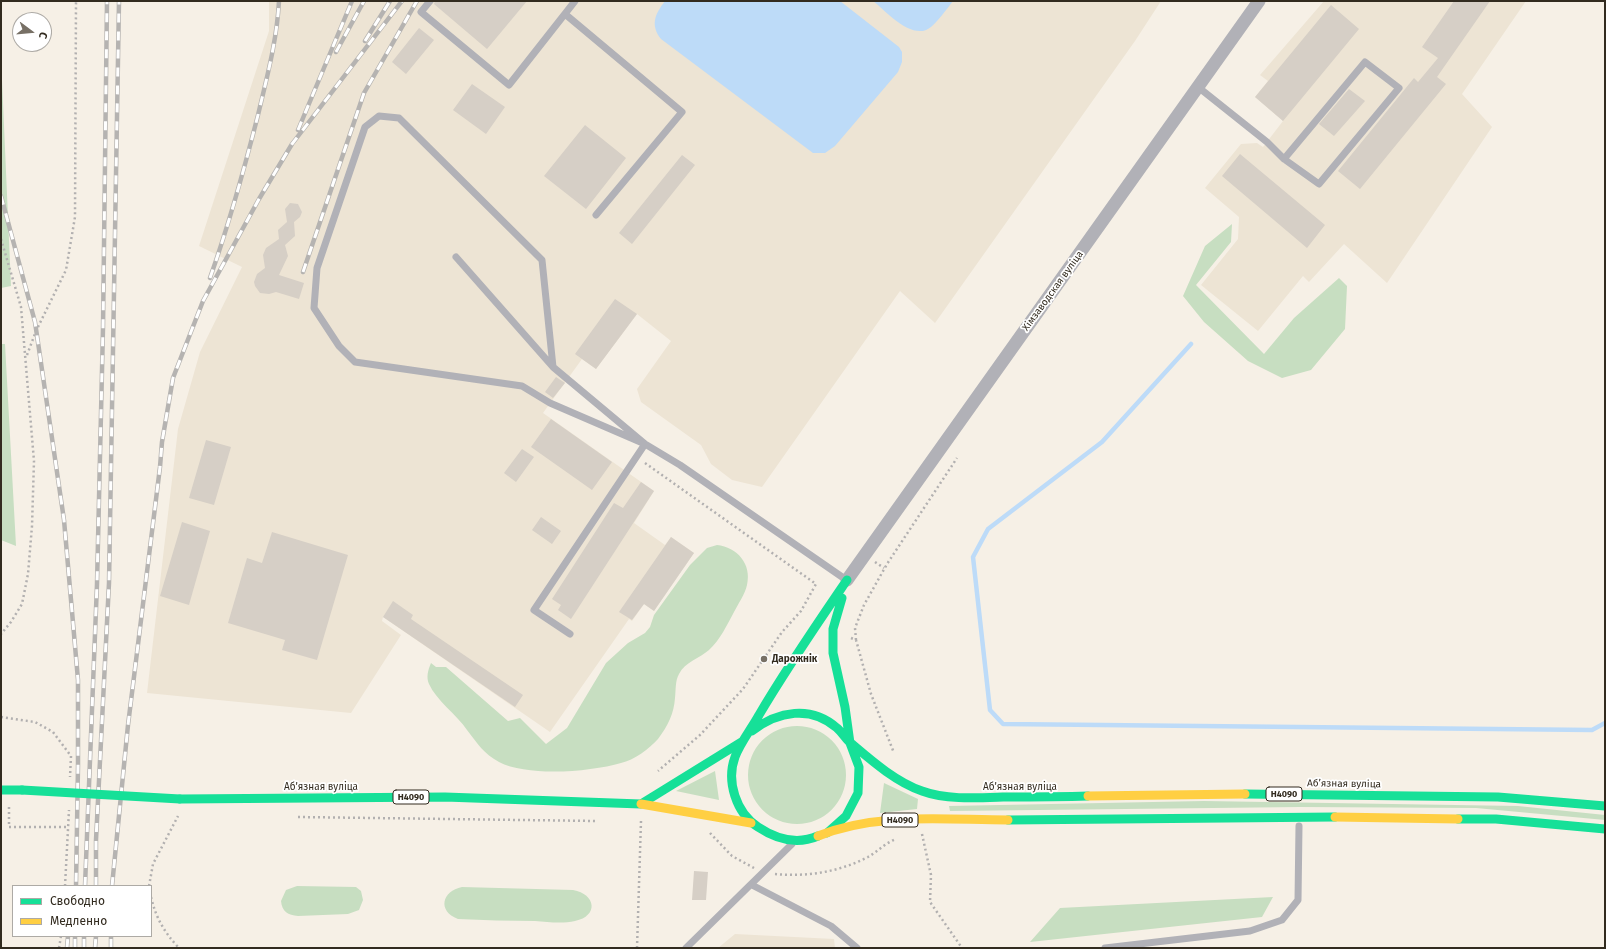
<!DOCTYPE html>
<html>
<head>
<meta charset="utf-8">
<style>
  body { margin:0 }
  #map { position:relative; width:1606px; height:949px; overflow:hidden; background:#f6f0e6; font-family:"Fira Sans",sans-serif }
  canvas { display:block }
  .frame { position:absolute; inset:0; border:2px solid #322b1f; pointer-events:none }
  .legend { position:absolute; left:12px; top:885px; width:140px; height:52px; box-sizing:border-box; background:#fff; border:1px solid #adaaa5; margin:0; padding:5px 7px; list-style:none; font-size:12px; color:#322b1f }
  .legend li { display:flex; align-items:center; gap:8px; height:20px }
  .legend b { width:20px; border:1px solid #adaaa5 }
  .north { position:absolute; left:12px; top:12px; width:40px; height:40px; box-sizing:border-box; background:#fff; border:1px solid #adaaa5; border-radius:50%; rotate:106deg; font-size:11px; font-weight:700; line-height:16px; text-align:center; color:#322b1f }
  .north::after { content:''; display:block; margin:auto; width:14px; height:18px; background:#777065; clip-path:polygon(50% 0,100% 100%,50% 72%,0 100%) }
</style>
</head>
<body>
<div id="map">
<canvas width="1606" height="949"></canvas>
<div class="frame"></div>
<ul class="legend">
<li><b style="height:5px;background:#16e098"></b>Свободно</li>
<li><b style="height:5px;background:#ffcf43"></b>Медленно</li>
</ul>
<div class="north">С</div>
</div>
<script>
const g = document.querySelector('canvas').getContext('2d');
g.lineJoin = 'round';
function paint(path, color) { g.fillStyle = color; g.fill(path, 'evenodd'); }
function trace(path, color, width, dash) { g.strokeStyle = color; g.lineWidth = width; g.lineCap = dash ? 'butt' : 'round'; g.setLineDash(dash || []); g.stroke(path); }
function write(font, color, halo, rows, align = 'center') {
  g.font = font + ' "Fira Sans",sans-serif'; g.lineWidth = 3.5; g.setLineDash([]); g.textBaseline = 'middle'; g.strokeStyle = halo; g.fillStyle = color; for (const [text, x, y, turn = 0] of rows) {
    g.save(); g.translate(x, y); g.rotate((+turn || 0) * Math.PI / 180); g.textAlign = isNaN(turn) ? turn : align; if (halo) g.strokeText(text, 0, 0); g.fillText(text, 0, 0); g.restore();
  }
}
const industrial = new Path2D(`
  M269,1h892l-26,40 -200,282 -35,-32 -138,196 -30,-7 -21,-16 -10,-19 -60,-43 -4,-13 34,-48 -34,-27 -41,55 -14,-10 -39,54 111,78 -20,32 31,22 6,-8 23,16 -40,58 -10,-7 -12,17 -3,-2 -79,113 -167,-115 -1,4 19,14 -50,78 -204,-20 31,-264 22,-77 42,-85 -43,-21 70,-215z
  M1324,1h202l-64,93 30,33 -105,156 -43,-39 -35,38 -6,-6 -45,55 -57,-46 37,-46 1,-22 -34,-29 36,-44 16,-1 6,4 20,-26 -28,-24 13,-16 -8,-6z
  M735,934l99,5 1,9h-117z`);
const green = new Path2D(`
  M1,57l10,229 -10,2z
  M1232,224l-1,18 -35,43 68,69 30,-36 45,-40 8,8 -2,43 -34,41 -29,8 -34,-17 -44,-39 -21,-26 22,-50z
  M1,344h4l11,202 -15,-6z
  M717,545c20,2 35,19 30,40 -2,9 -9,19 -13,27 -7,13 -14,28 -25,38 -9,8 -24,12 -30,24 -4,7 -3,16 -4,24 -1,15 -7,28 -17,41 -9,10 -24,21 -37,24 -31,9 -93,14 -122,-1 -15,-8 -22,-19 -32,-32 -10,-15 -31,-30 -38,-46 -3,-7 -1,-14 2,-21l5,4h10l62,54 12,-3 26,26 21,-16 39,-65 22,-20 17,-10 5,-6 4,-12 36,-50 17,-17z
  M748 775a49 49 0 1 1 98 0a49 49 0 1 1-98 0Z
  M715,771l4,29 -43,-9z
  M884,783l34,16 -1,10 -37,4z
  M1204,801l314,5 87,9v5l-129,-12 -176,-1 -350,4 -1,-5z
  M297,886l59,1 5,4 2,9 -4,10 -11,4 -50,2c-10,-1 -16,-4 -17,-15l5,-11z
  M462,887l111,3c23,4 26,26 2,31 -13,3 -27,1 -40,0 -26,0 -51,-1 -77,-2 -21,-8 -16,-28 4,-32z
  M1273,897l-11,20 -232,25 30,-34z`);
const water = new Path2D(`
  M665,1h175l59,46 3,5v10l-4,10 -63,74 -10,7h-12l-152,-114c-11,-14 -6,-25 4,-38z
  M873,1h80c-7,9 -14,19 -22,26 -18,15 -44,-15 -58,-26z`);
const stream = new Path2D(`
  M1191,344l-89,98 -114,87 -15,28 17,153 13,14 589,6 13,-7`);
const building = new Path2D(`
  M435,1h92l-40,48 -53,-45z
  M1454,1h36l-53,76 9,7 -86,105 -22,-18 76,-93 4,4 20,-24 -16,-11z
  M1331,5l28,24 -76,92 -28,-24z
  M419,28l15,12 -28,34 -14,-12z
  M472,84l33,23 -19,27 -33,-24z
  M1349,89l16,12 -31,35 -15,-12z
  M585,125l41,33 -40,51 -42,-33z
  M1240,154l85,71 -18,23 -85,-72z
  M682,155l13,10 -63,79 -13,-11z
  M290,203l8,1 4,8 -2,5 -6,5 1,14 -10,9 3,11 -9,19 25,8 -5,16 -23,-7 -7,2 -9,-1 -5,-7 -1,-4 3,-8 8,-6 -2,-13 3,-7 13,-9 -1,-9 9,-8 -2,-13z
  M615,299l22,15 -41,55 -21,-15z
  M556,377l9,6 -12,15 -8,-6z
  M551,419l61,43 -20,28 -61,-43z
  M206,440l25,7 -17,58 -25,-7z
  M522,449l12,8 -18,25 -12,-9z
  M641,482l13,9 -83,128 -13,-9 3,-5 -9,-6 62,-96 9,5z
  M541,517l20,14 -9,13 -20,-14z
  M182,522l28,9 -21,74 -29,-9z
  M272,532l76,23 -31,105 -35,-10 3,-10 -57,-17 19,-65 15,5z
  M671,537l23,16 -40,58 -10,-7 -12,16 -13,-8z
  M393,601l20,14 -2,4 112,76 -8,12 -132,-90z
  M694,871l14,1 -2,28h-14z`);
const path = new Path2D(`
  M1,239l20,68 13,154 -2,65 -4,48 -6,30 -11,18 -10,12
  M27,355l9,-24 30,-61 9,-53 1,-216
  M645,463l171,121 -15,27 -19,21 -39,57 -43,46 -42,36
  M875,562l9,6
  M851,638l5,2 15,54 23,59
  M856,640l-1,-12 9,-23 23,-41 70,-106
  M1,717l34,5 18,10 18,24 -1,21
  M9,807v20h59
  M298,817l299,4
  M710,833l22,23 22,12
  M922,834l9,41 -1,27 32,46
  M775,874c32,3 64,-2 93,-17 9,-5 17,-14 28,-18
  M65,886l4,-76
  M149,886l4,-22 25,-48
  M151,897c5,21 13,35 28,51
  M59,948l2,-12
  M637,948l4,-127`);
const lane = new Path2D(`
  M430,1l-9,11 88,73 66,-84
  M565,14l117,98 -86,103
  M1198,87l69,55 17,17 35,25 80,-96 -34,-26 -81,97
  M456,257l97,110
  M570,634l-36,-24 111,-166 -95,-41 -28,-17 -167,-24 -16,-16 -25,-38 3,-40 48,-141 14,-11 20,2 143,142 11,107 92,77 35,21 165,114
  M752,885l79,41 26,22
  M686,948l106,-104
  M1105,948l145,-17 32,-11 16,-20 1,-74`);
const street = new Path2D(`
  M847,580l412,-579`);
const fast = new Path2D(`
  M752,731c26,-20 59,-26 85,-3 6,5 9,12 15,16 20,17 44,38 70,47 24,9 55,7 81,6 28,0 56,0 85,-1
  M1,790h21
  M1245,794l253,3 107,9
  M180,799l265,-2 196,7
  M641,804l102,-63
  M1458,819h38l109,10
  M1008,820l327,-3
  M827,833l19,-17 12,-23 1,-26 -9,-24 -5,-36 -12,-54v-24l9,-31
  M818,836c-21,9 -42,3 -60,-9 -22,-14 -32,-46 -23,-70 5,-14 17,-29 24,-42 27,-46 58,-91 88,-135`);
const slow = new Path2D(`
  M1088,796l157,-2
  M641,804l110,19
  M1335,817l123,2
  M818,836c60,-24 127,-16 190,-16`);
const rail = new Path2D(`
  M365,41l25,-40
  M336,52l28,-51
  M298,130l54,-129
  M1,196l34,126 29,198 14,160v86l-2,120
  M303,272l61,-179 53,-92
  M210,278c19,-54 34,-108 48,-163 9,-38 19,-75 21,-114
  M85,886l12,-302 6,-256 4,-327
  M96,886v-46l13,-257 10,-582
  M112,886l16,-161 32,-258 2,-25 11,-64 30,-77 56,-102 33,-55 110,-143
  M67,948l1,-12
  M75,948v-12
  M84,948v-12
  M95,948l1,-12
  M111,948v-12`);
const fastBridge = new Path2D(`
  M22,790l158,9`);
const markers = [
  [764,659,4,"#777065"]
];
const shields = [
  [1284,794,36],
  [411,797,36],
  [900,820,36]
];
const shieldNames = [
  ["Н4090",1284,794],
  ["Н4090",411,797],
  ["Н4090",900,820]
];
const streetNames = [
  ["Хімзаводская вуліца",1053,291,-54],
  ["Абʼязная вуліца",1344,784,1],
  ["Абʼязная вуліца",321,787],
  ["Абʼязная вуліца",1020,787]
];
const poiNames = [
  ["Дарожнік",772,659]
];
paint(industrial, '#ede4d4');
paint(green, '#c7dec1');
paint(water, '#bddbf8');
trace(stream, '#bddbf8', 4.5);
paint(building, '#d6cfc6');
trace(path, '#b2b0b0', 2.5, [2, 3]);
trace(lane, '#b1b1b7', 7);
trace(street, '#b1b1b7', 13);
trace(fast, '#16e098', 9);
trace(slow, '#ffcf43', 9);
trace(rail, '#b5b3b1', 4.5);
trace(rail, '#fff', 3, [9]);
trace(fastBridge, '#16e098', 9);
for (const [x, y, r, color] of markers) { const dot = new Path2D(); dot.arc(x, y, r, 0, 2 * Math.PI); g.fillStyle = color; g.fill(dot); trace(dot, '#fff', 1.5); }
for (const [x, y, w] of shields) { const box = new Path2D(); box.roundRect(x - w / 2, y - 7, w, 14, 3); g.fillStyle = '#fff'; g.fill(box); trace(box, '#322b1f', 1); }
write('bold 9px', '#322b1f', null, shieldNames);
write('10px', '#322b1f', '#fff', streetNames);
write('bold 10px', '#322b1f', '#fff', poiNames, 'left');
</script>
</body>
</html>
